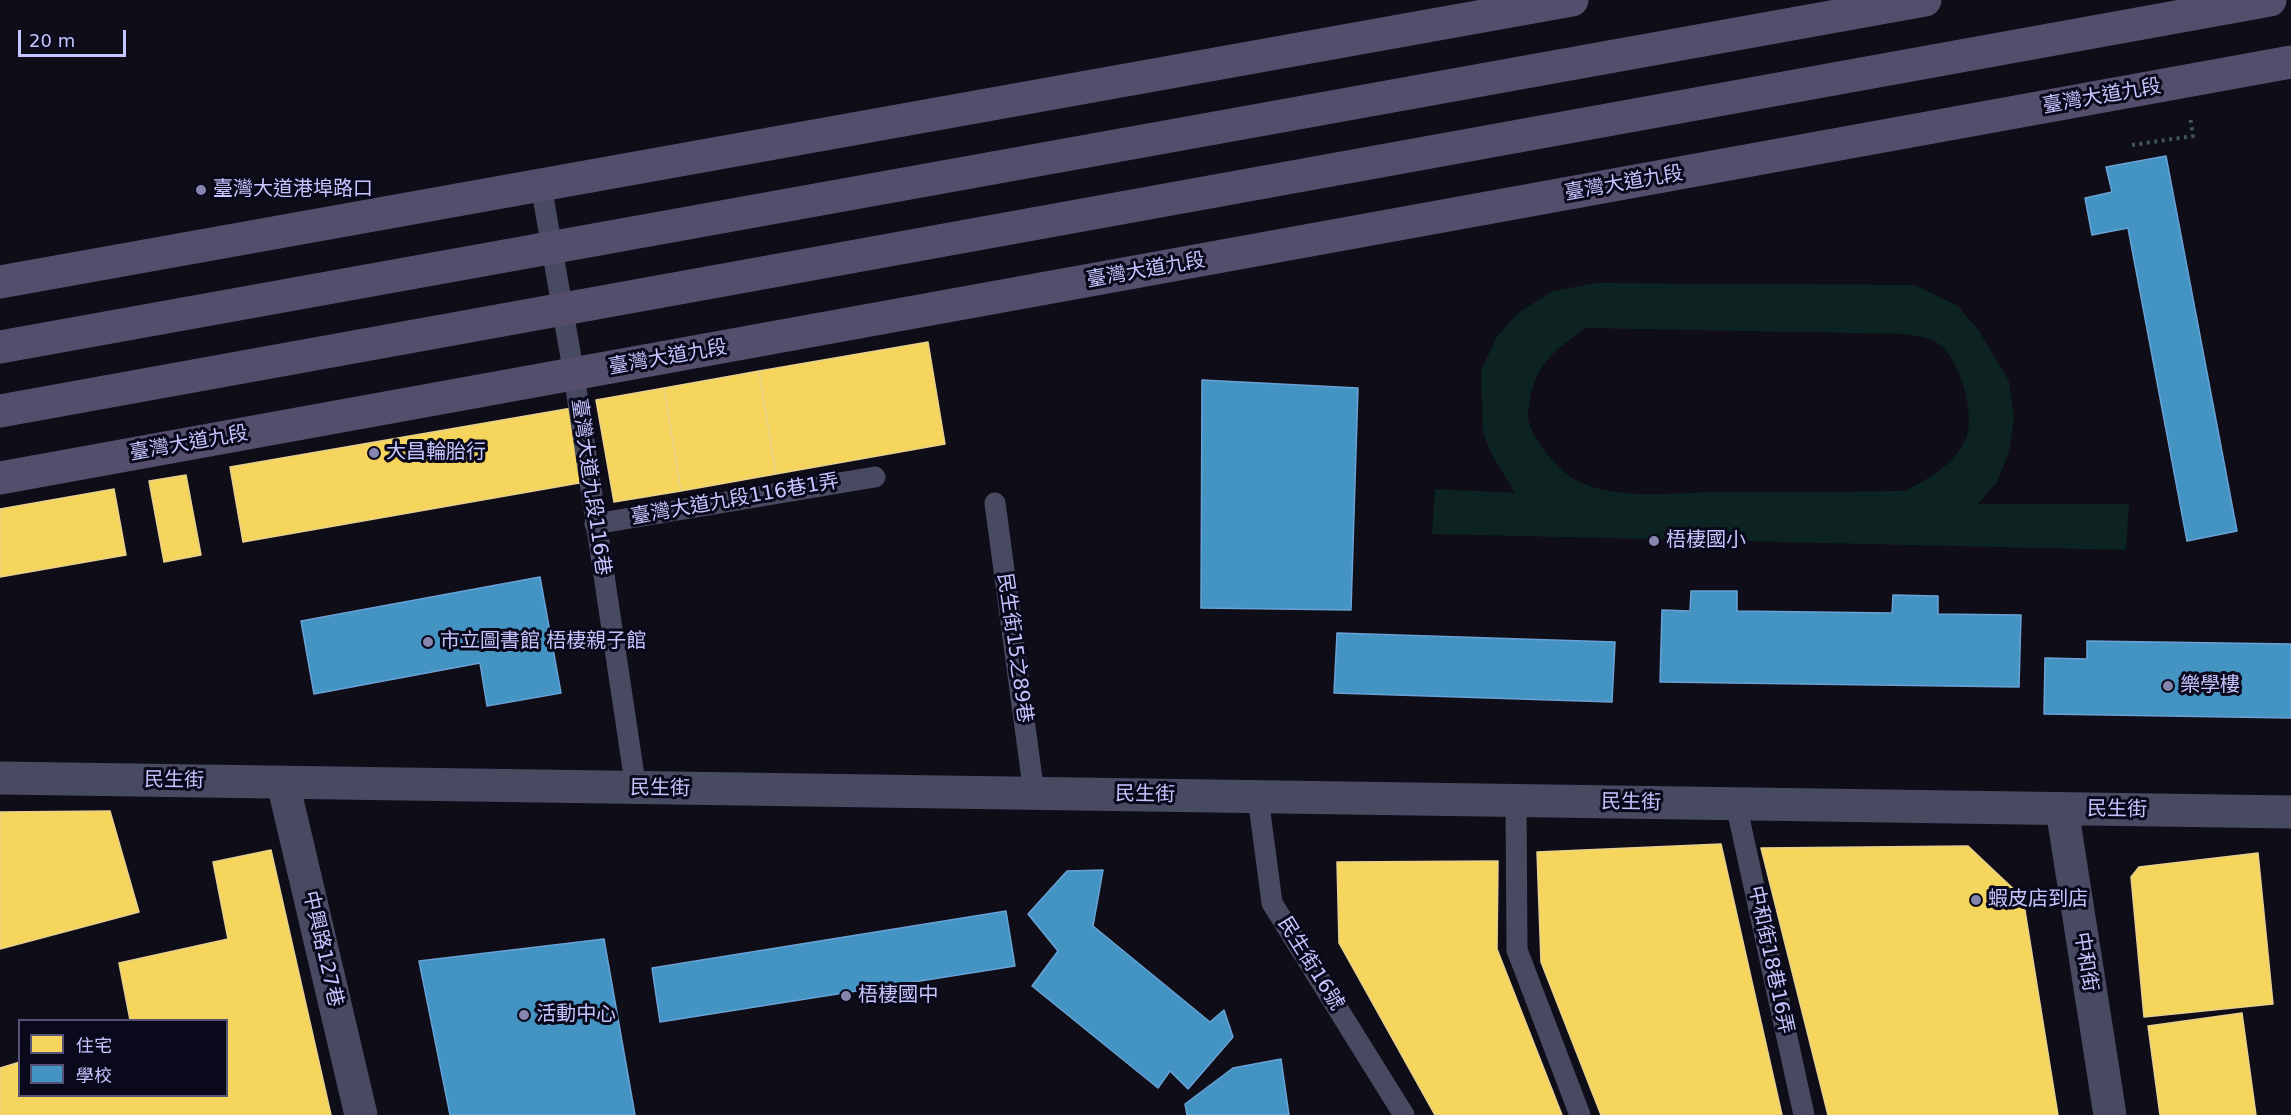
<!DOCTYPE html>
<html>
<head>
<meta charset="utf-8">
<style>
  body { margin:0 }
  #map { position:relative; width:2291px; height:1115px; overflow:hidden; background:#0e0d18; font-family:"DejaVu Sans","Noto Sans TC",sans-serif }
  canvas { display:block }
  .legend { position:absolute; left:18px; top:1019px; width:210px; height:78px; box-sizing:border-box; background:#0a091c; border:2px solid #555477; margin:0; padding:8px 10px; list-style:none; font-size:18px; color:#c5c5ff }
  .legend li { display:flex; align-items:center; gap:12px; height:30px }
  .legend b { width:30px; border:2px solid #555477 }
  .scale { position:absolute; left:18px; top:30px; width:108px; height:27px; box-sizing:border-box; border:3px solid #c5c5ff; border-top:0; padding-left:8px; font-size:18px; line-height:21px; white-space:nowrap; color:#c5c5ff; -webkit-text-stroke:4px #0a091c; paint-order:stroke }
</style>
</head>
<body>
<div id="map">
<canvas width="2291" height="1115"></canvas>
<ul class="legend">
<li><b style="height:16px;background:#f6d55c"></b>住宅</li>
<li><b style="height:16px;background:#4393c3"></b>學校</li>
</ul>
<div class="scale">20 m</div>
</div>
<script>
const g = document.querySelector('canvas').getContext('2d');
g.lineJoin = 'round';
function paint(path, color) { g.fillStyle = color; g.fill(path, 'evenodd'); }
function trace(path, color, width, dash) { g.strokeStyle = color; g.lineWidth = width; g.lineCap = dash ? 'butt' : 'round'; g.setLineDash(dash || []); g.stroke(path); }
function write(font, color, halo, rows, align = 'center') {
  g.font = font + ' "DejaVu Sans","Noto Sans TC",sans-serif'; g.lineWidth = 6; g.setLineDash([]); g.textBaseline = 'middle'; g.strokeStyle = halo; g.fillStyle = color; for (const [text, x, y, turn = 0] of rows) {
    g.save(); g.translate(x, y); g.rotate((+turn || 0) * Math.PI / 180); g.textAlign = isNaN(turn) ? turn : align; if (halo) g.strokeText(text, 0, 0); g.fillText(text, 0, 0); g.restore();
  }
}
const green = new Path2D(`
  M1597,283l318,2 43,21 21,25 30,50 5,37 -5,34 -12,30 -19,22h151l-3,46 -694,-16 3,-45 80,4 -24,-40 -8,-21 -2,-61 15,-33 22,-25 35,-22zM1586,328l319,6c8,2 19,2 27,6 26,10 45,74 34,99 -12,25 -38,41 -62,52 -64,1 -128,1 -191,1 -41,1 -98,8 -135,-11 -18,-8 -52,-47 -50,-67 5,-48 20,-59 58,-86z`);
const homes = new Path2D(`
  M928,342l17,102 -169,30 -17,-103z
  M759,371l17,103 -95,17 -17,-103z
  M664,388l17,103 -67,11 -18,-102z
  M572,408l13,74 -342,60 -13,-75z
  M186,475l15,80 -37,7 -15,-81z
  M114,489l12,66 -126,22v-68z
  M110,811l29,101 -139,37v-137z
  M1721,844l61,271h-181l-60,-153 -4,-110z
  M1968,846l55,52 35,217h-230l-67,-267z
  M271,850l60,265h-331v-47l20,-6v34h206v-76h-96l-11,-57 109,-24 -15,-77z
  M2258,853l15,151 -129,13 -13,-140 8,-10z
  M1498,861l-1,88 65,166h-127l-96,-172 -2,-81z
  M2242,1013l14,102h-96l-12,-89z`);
const schools = new Path2D(`
  M2166,156l71,375 -50,10 -59,-313 -36,7 -7,-37 27,-6 -6,-25z
  M1202,380l156,8 -7,222 -150,-2z
  M540,577l21,116 -74,13 -7,-43 -166,31 -13,-73z
  M1691,591h46v20l155,2 1,-18 45,1v18l83,1 -2,72 -359,-5 2,-72 28,1z
  M1337,633l278,9 -3,60 -278,-9z
  M2087,641l204,3v74l-247,-4 1,-56 42,1z
  M1103,870l-10,56 117,96 14,-12 9,27 -45,52 -18,-18 -12,17 -126,-102 26,-35 -30,-37 39,-43z
  M1006,911l9,55 -355,56 -8,-54z
  M604,939l31,176h-185l-31,-154z
  M1281,1059l8,56h-102l-2,-11 48,-36z`);
const path = new Path2D(`
  M2132,145l61,-9 -3,-20`);
const service = new Path2D(`
  M541,185l33,190 62,414
  M995,503l39,291
  M595,524l280,-47
  M1258,797l14,106 132,212
  M1516,801l1,149 63,165
  M1736,804l68,311`);
const minor = new Path2D(`
  M283,783l78,332`);
const tertiary = new Path2D(`
  M0,778l2291,34
  M2062,809l48,306`);
const primary = new Path2D(`
  M0,282l1572,-282
  M0,347l1925,-347
  M0,411l2270,-411
  M0,478l2291,-416`);
const markers = [
  [201,190,6,"#8585ae"],
  [374,453,6,"#8585ae"],
  [1654,541,6,"#8585ae"],
  [428,642,6,"#8585ae"],
  [2168,686,6,"#8585ae"],
  [1976,900,6,"#8585ae"],
  [846,996,6,"#8585ae"],
  [524,1015,6,"#8585ae"]
];
const streetNames = [
  ["臺灣大道九段",2102,97,-10],
  ["臺灣大道九段",1624,184,-10],
  ["臺灣大道九段",1146,271,-10],
  ["臺灣大道九段",668,358,-10],
  ["臺灣大道九段",189,444,-10],
  ["臺灣大道九段116巷",590,487,82],
  ["臺灣大道九段116巷1弄",735,500,-10],
  ["民生街15之89巷",1014,648,82],
  ["民生街",174,781,1],
  ["民生街",660,789,1],
  ["民生街",1145,795,1],
  ["民生街",1631,803,1],
  ["民生街",2117,810,1],
  ["中興路127巷",322,949,77],
  ["中和街18巷16弄",1770,960,78],
  ["中和街",2085,962,81],
  ["民生街16號",1310,964,58]
];
const poiNames = [
  ["臺灣大道港埠路口",213,190],
  ["大昌輪胎行",386,453],
  ["梧棲國小",1666,541],
  ["市立圖書館 梧棲親子館",440,642],
  ["樂學樓",2180,686],
  ["蝦皮店到店",1988,900],
  ["梧棲國中",858,996],
  ["活動中心",536,1015]
];
paint(green, '#0c2322');
paint(homes, '#f6d55c');
trace(homes, '#e7d08d', 1.5);
paint(schools, '#4393c3');
trace(schools, '#6aa2d5', 1.5);
trace(path, '#41545f', 4, [3, 4.5]);
trace(service, '#484a62', 21);
trace(minor, '#484a62', 33);
trace(tertiary, '#484a62', 33);
trace(primary, '#554d6c', 33);
for (const [x, y, r, color] of markers) { const dot = new Path2D(); dot.arc(x, y, r, 0, 2 * Math.PI); g.fillStyle = color; g.fill(dot); trace(dot, '#0a091c', 2); }
write('20px', '#c5c5ff', '#0a091c', streetNames);
write('20px', '#c5c5ff', '#0a091c', poiNames, 'left');
</script>
</body>
</html>
